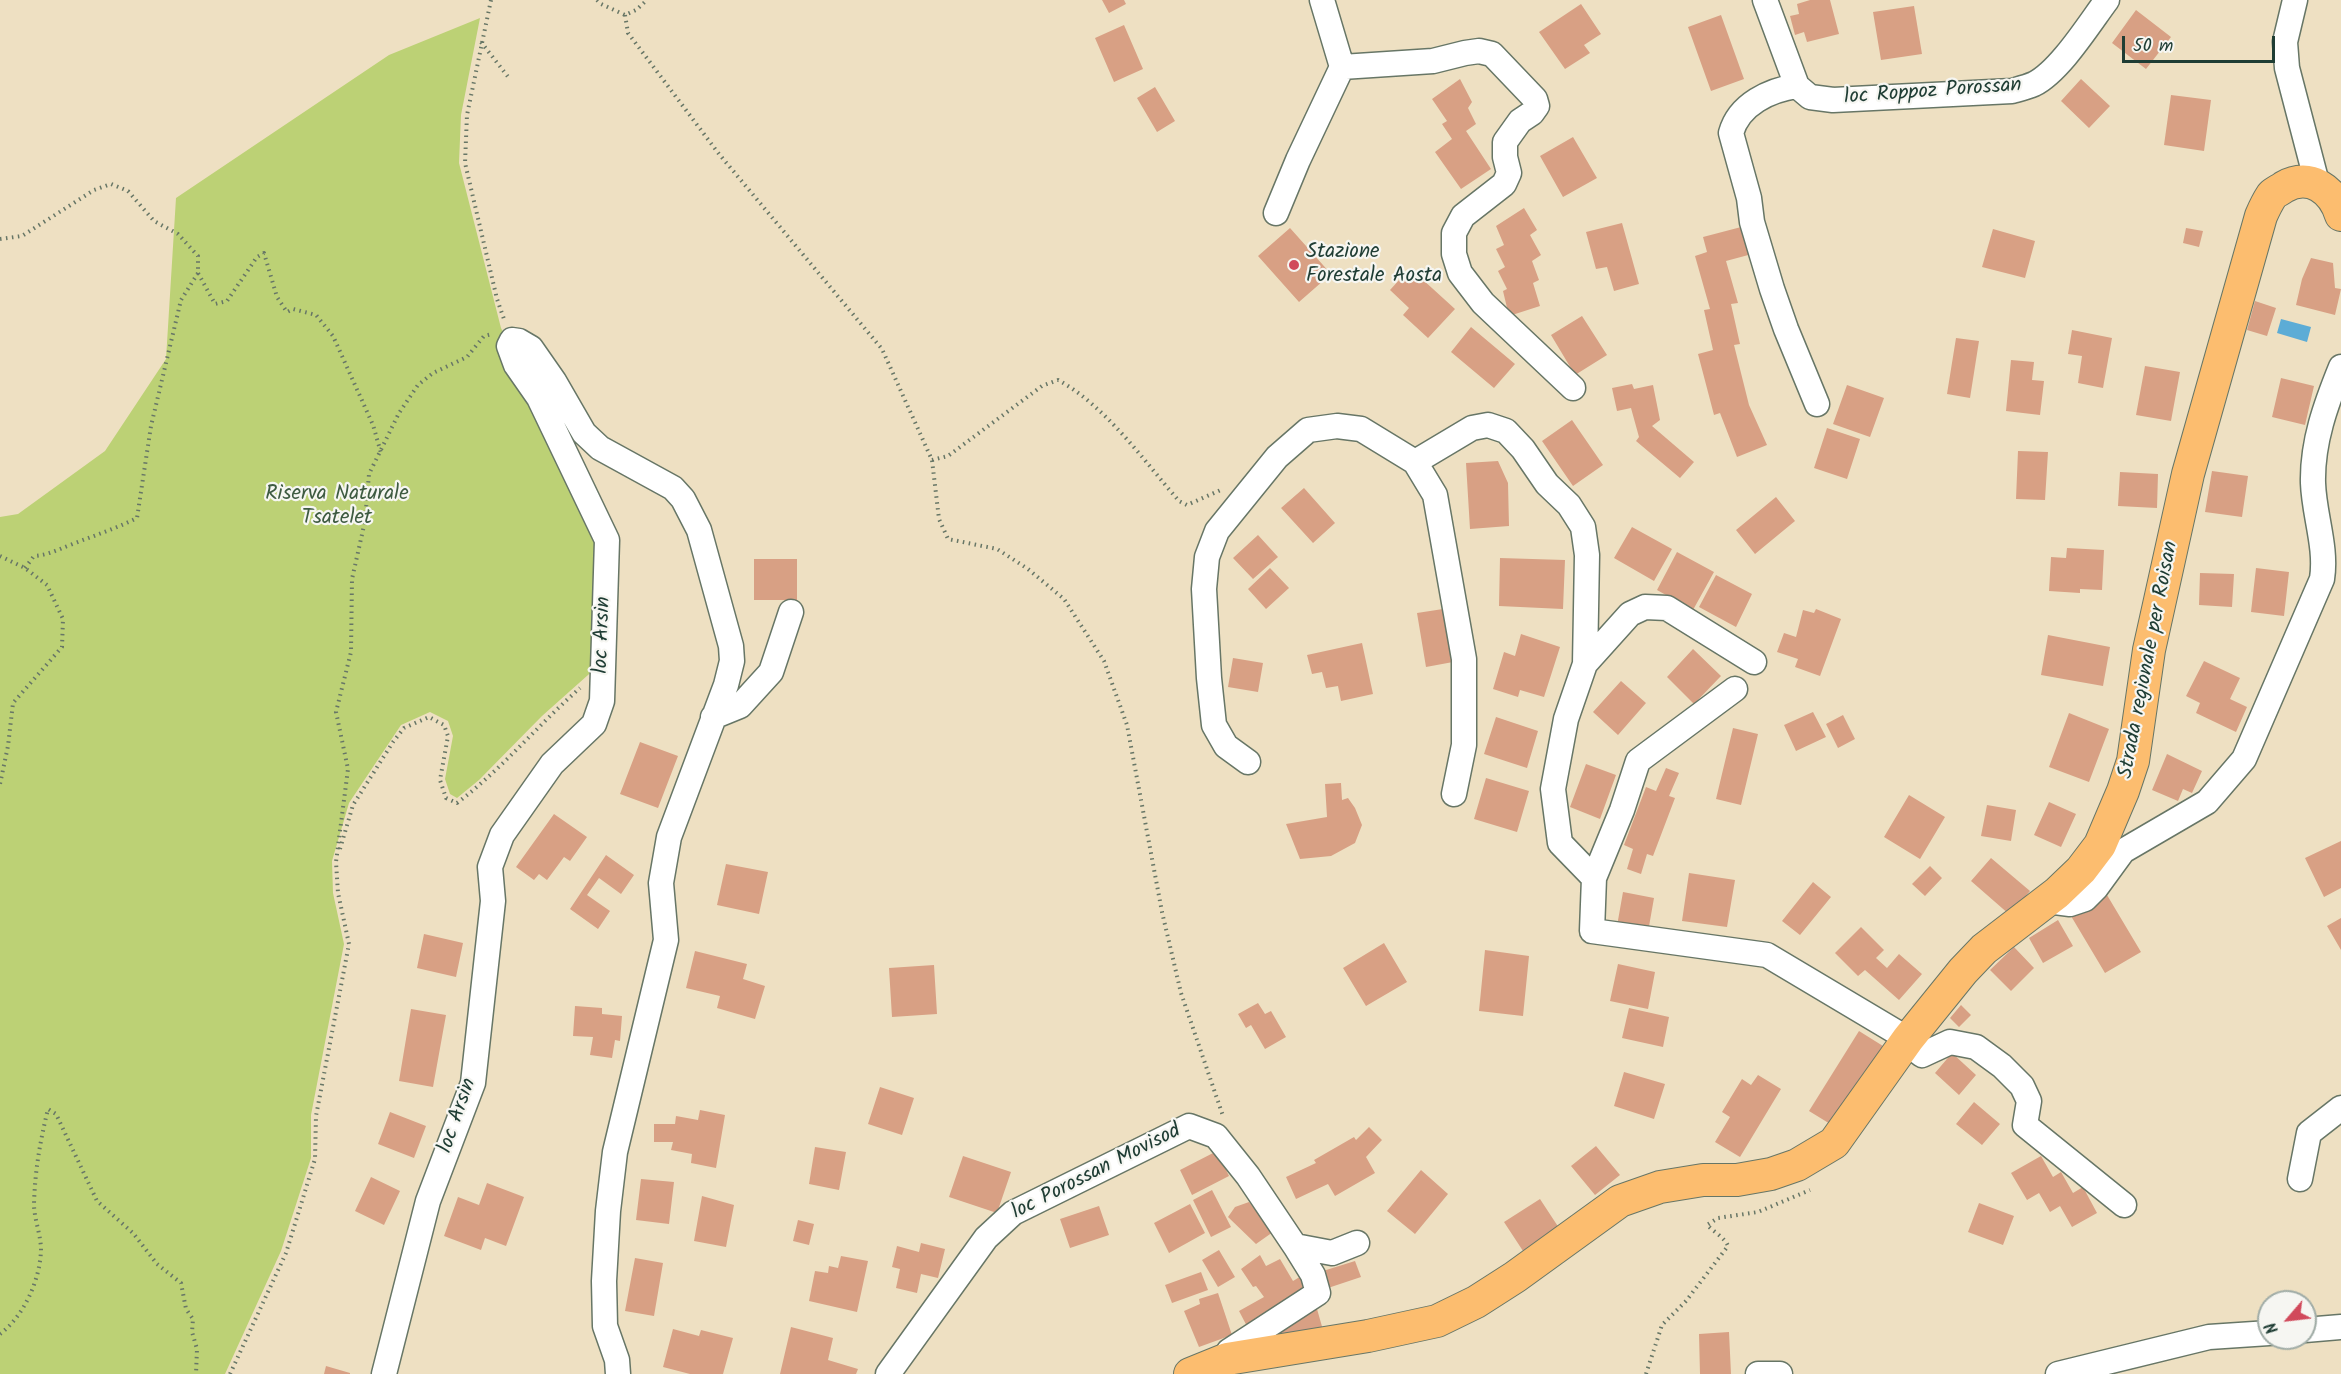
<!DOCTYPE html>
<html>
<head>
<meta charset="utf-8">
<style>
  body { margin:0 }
  #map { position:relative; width:2341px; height:1374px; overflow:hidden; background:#eee0c2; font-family:Kalam,sans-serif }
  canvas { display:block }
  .north { position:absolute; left:2257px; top:1290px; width:60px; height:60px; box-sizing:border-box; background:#f6f6f2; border:2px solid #a0aca6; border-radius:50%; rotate:242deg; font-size:16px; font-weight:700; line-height:24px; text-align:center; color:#1f3d34 }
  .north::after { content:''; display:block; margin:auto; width:21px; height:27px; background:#d1495b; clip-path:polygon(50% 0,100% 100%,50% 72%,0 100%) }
  .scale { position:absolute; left:2122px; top:36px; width:153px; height:27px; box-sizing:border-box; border:3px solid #1f3d34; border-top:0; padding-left:8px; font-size:18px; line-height:21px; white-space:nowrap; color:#1f3d34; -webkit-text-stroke:4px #f6f6f2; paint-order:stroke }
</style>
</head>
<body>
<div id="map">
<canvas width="2341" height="1374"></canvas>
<div class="north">N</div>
<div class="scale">50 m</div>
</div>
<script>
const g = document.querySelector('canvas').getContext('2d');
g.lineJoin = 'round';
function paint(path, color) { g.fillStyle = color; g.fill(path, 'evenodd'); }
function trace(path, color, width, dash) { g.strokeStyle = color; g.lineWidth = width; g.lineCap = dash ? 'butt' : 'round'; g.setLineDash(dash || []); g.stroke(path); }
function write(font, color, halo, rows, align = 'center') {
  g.font = font + ' Kalam,sans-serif'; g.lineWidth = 4.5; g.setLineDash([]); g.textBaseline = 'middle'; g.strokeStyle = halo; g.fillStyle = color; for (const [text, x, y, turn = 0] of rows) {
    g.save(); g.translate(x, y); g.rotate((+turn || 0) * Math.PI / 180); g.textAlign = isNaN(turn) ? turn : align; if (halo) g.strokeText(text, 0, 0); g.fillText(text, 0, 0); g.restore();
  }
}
const green = new Path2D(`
  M480,18l-19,97 -2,48 42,165 100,213 -4,126 -55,49 -63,64 -22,18 -7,-4 -5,-15 8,-43 -5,-15 -18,-9 -29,13 -52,78 -17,58 1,32 11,51 -33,171v43l-30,93 -56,123h-225v-857l18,-3 87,-63 61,-92 10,-161 213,-143z`);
const water = new Path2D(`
  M2281,319l30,8 -4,15 -30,-9z`);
const building = new Path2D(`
  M1102,0h22l2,4 -17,9z
  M1810,0h20l9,34 -32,8 -3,-10 -9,3 -5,-19 9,-2 -2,-10z
  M1581,4l20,30 -17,11 6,8 -25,16 -26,-37z
  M1914,6l8,48 -41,6 -8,-48z
  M2136,10l35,27 -25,32 -34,-26z
  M1721,15l23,64 -33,12 -23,-64z
  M1124,25l19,44 -29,13 -19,-44z
  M1460,79l12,23 -4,6 8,16 -10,7 25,38 -30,20 -26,-37 17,-13 -10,-15 5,-3 -15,-22z
  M2081,79l29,27 -21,22 -28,-27z
  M1155,87l20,34 -18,11 -20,-34z
  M2171,95l40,5 -7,51 -40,-6z
  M1573,137l24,41 -34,19 -23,-41z
  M1524,208l13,22 -7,5 11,20 -9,6 7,19 -6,3 7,23 -31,10 -6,-25 4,-2 -9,-18 7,-4 -9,-18 8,-4 -8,-19z
  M1622,223l17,61 -25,7 -7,-24 -11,2 -10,-37z
  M1745,226l7,28 -26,7 12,42 -7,1 9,40 -6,1 15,60 18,40 -30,12 -17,-44 -6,2 -16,-61 15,-4 -9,-40 6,-1 -15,-53 12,-4 -4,-15z
  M1290,228l41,46 -32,28 -41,-46z
  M2186,228l17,3 -4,16 -16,-4z
  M1993,229l42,12 -10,37 -43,-11z
  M2311,258l22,5 2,25 6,1 -6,26 -39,-10 6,-26z
  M1410,268l45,41 -27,29 -25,-23 6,-7 -19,-18z
  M2255,301l21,7 -9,28 -20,-6z
  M1582,316l25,39 -32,20 -24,-40z
  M1471,327l44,37 -21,24 -43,-36z
  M2072,330l40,8 -9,50 -25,-5 4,-27 -14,-2z
  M1956,338l23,3 -9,57 -23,-4z
  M2011,360l23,2 -2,18 12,1 -4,34 -34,-4z
  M2145,366l35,6 -9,49 -35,-6z
  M2281,378l33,8 -9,39 -33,-8z
  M1632,384l2,5 19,-4 7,35 -8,6 42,36 -14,16 -44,-37 3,-4 -8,-29 -14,3 -5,-23z
  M1847,385l37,13 -14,39 -37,-13z
  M1572,420l31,45 -30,21 -31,-45z
  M1827,428l33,11 -13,40 -33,-11z
  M2018,451l30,1 -3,48 -29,-1z
  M1498,461l10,22 1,43 -39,3 -4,-66z
  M2212,471l36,5 -6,41 -37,-5z
  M2120,472l38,2 -1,34 -39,-2z
  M1304,488l31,35 -22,20 -32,-35z
  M1776,497l19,24 -40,33 -19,-24z
  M1632,527l40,22 -18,32 -40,-23z
  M1258,535l20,22 -25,22 -20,-21z
  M2067,548l37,2 -2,40 -22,-1v4l-31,-2 2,-34 15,1z
  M1677,552l37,20 -21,38 -36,-20z
  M1500,558l65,2 -2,49 -64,-3z
  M754,559h43v41h-43z
  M1270,568l19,20 -23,21 -18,-20z
  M2256,568l33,4 -5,44 -33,-4z
  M2200,573l34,1 -2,33 -33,-2z
  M1716,575l36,19 -16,33 -37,-20z
  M1443,609l10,53 -27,5 -9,-54z
  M1816,609l25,10 -21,57 -25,-9 3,-8 -21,-7 7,-19 12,4 7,-27 11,3z
  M1521,634l39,13 -16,50 -24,-7 -2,7 -25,-8 11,-37 11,4z
  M2048,635l62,12 -7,39 -62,-11z
  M1362,643l11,51 -32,7 -3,-15 -12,2 -4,-16 -10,2 -5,-19z
  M1693,649l28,27 -27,28 -27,-27z
  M1233,658l30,5 -5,29 -30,-5z
  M2204,661l36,17 -10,21 17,8 -11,25 -40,-19 4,-10 -14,-7z
  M1621,681l25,22 -28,32 -25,-23z
  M1813,712l13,25 -30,14 -12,-26z
  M2069,713l40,16 -20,53 -40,-15z
  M1843,715l12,24 -17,9 -12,-24z
  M1496,717l42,14 -11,37 -43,-14z
  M1733,728l25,6 -17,71 -25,-6z
  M640,742l38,14 -20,52 -38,-14z
  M2167,754l35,17 -10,22 -9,-4 -5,12 -26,-11z
  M1586,764l30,11 -16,44 -30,-12z
  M1666,768l13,5 -10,23 6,2 -22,58 -6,-2 -6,20 -14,-5 6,-20 -9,-4 22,-58 10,4z
  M1486,778l43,13 -12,41 -43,-13z
  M1341,783l1,17 6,-2 7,10 7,17 -7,18 -24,13 -31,3 -14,-35 41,-7 -2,-33z
  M1909,795l36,22 -25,42 -36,-22z
  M2049,802l27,12 -15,33 -27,-12z
  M1987,805l29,5 -5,31 -30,-5z
  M554,814l33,23 -17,24 -6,-4 -17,23 -8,-6 -5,6 -18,-13z
  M2341,841v47l-17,9 -19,-39z
  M606,855l28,20 -13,19 -22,-16 -12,17 23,16 -12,18 -28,-20z
  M1991,858l39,33 -20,24 -39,-34z
  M726,864l42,8 -9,42 -42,-9z
  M1930,866l12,12 -17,18 -13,-12z
  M1689,873l46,7 -8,47 -45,-6z
  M1813,882l18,15 -31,38 -18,-14z
  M1623,892l31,6 -6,34 -31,-6z
  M2107,895l34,57 -36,21 -34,-57z
  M2341,918v32l-14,-24z
  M2058,920l15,26 -30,17 -14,-25z
  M1861,927l23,23 -8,8 11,10 12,-14 23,20 -23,26 -34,-30 -7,6 -23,-23z
  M424,934l39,9 -7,34 -39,-9z
  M1384,943l23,39 -41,24 -23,-38z
  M2014,947l20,21 -23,23 -21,-21z
  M1485,950l44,6 -6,60 -44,-5z
  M695,951l52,13 -4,15 22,7 -10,33 -38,-11 3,-12 -34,-8z
  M1618,964l37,8 -7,37 -38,-8z
  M934,965l3,49 -45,3 -3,-49z
  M1258,1003l7,11 6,-3 15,26 -21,12 -14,-24 -5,3 -8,-14z
  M1961,1005l10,10 -12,12 -9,-9z
  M575,1006l27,2v6l20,2 -2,25 -5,-1 -3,18 -22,-3 3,-18 -20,-1z
  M1629,1008l40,9 -6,30 -41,-9z
  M411,1009l35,6 -13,72 -34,-6z
  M1859,1031l24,15 -37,59 -6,25 -31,-19z
  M1952,1053l24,22 -17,20 -24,-22z
  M1624,1072l41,12 -11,35 -40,-13z
  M1758,1075l23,14 -41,68 -25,-15 15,-25 -8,-5 20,-33 9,6z
  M880,1087l34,11 -12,37 -34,-11z
  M1974,1102l26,22 -18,21 -26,-21z
  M700,1110l25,5 -9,53 -25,-5 1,-9 -21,-4 2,-8h-19v-18h21l1,-8 22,4z
  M390,1112l36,14 -12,32 -36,-14z
  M1369,1127l13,13 -16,17 9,16 -40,23 -7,-12 -32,15 -10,-22 30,-14 -2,-3 40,-23 2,3z
  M1596,1146l24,29 -25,20 -24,-29z
  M815,1147l31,5 -7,38 -30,-6z
  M1217,1151l12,25 -37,19 -12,-25z
  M963,1156l48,16 -14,41 -48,-16z
  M2041,1156l12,21 8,-5 12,21 10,-6 14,26 -25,14 -12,-21 -10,6 -11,-19 -12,7 -16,-27z
  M1421,1170l27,24 -33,40 -28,-23z
  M371,1177l29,14 -16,34 -29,-14z
  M641,1179l33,3 -5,42 -33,-4z
  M487,1183l37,14 -18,49 -21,-8 -4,12 -37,-14 14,-39 21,8z
  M1212,1190l19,37 -20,10 -18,-37z
  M702,1196l32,9 -8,42 -32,-6z
  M1540,1199l19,29 -36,23 -19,-29z
  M1249,1202l24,30 -17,12 -28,-27 7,-10z
  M1979,1203l35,13 -11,29 -35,-13z
  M1190,1204l15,29 -36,20 -15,-30z
  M1099,1206l10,29 -39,13 -10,-29z
  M798,1220l16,4 -5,21 -16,-4z
  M921,1243l24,6 -7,29 -17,-4 -4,19 -21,-5 4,-19 -8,-2 5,-21 22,6z
  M1219,1250l16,27 -17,10 -16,-27z
  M1260,1255l6,11 14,-7 13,22 10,-6 7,16 -60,41 -11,-21 25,-14 -8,-11 -3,1 -12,-18z
  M841,1256l27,5 -11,51 -48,-11 6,-30 13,2 1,-7 9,2z
  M635,1258l28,5 -9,53 -29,-5z
  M1355,1261l6,16 -33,11 -5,-17z
  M1201,1272l7,18 -36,13 -7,-18z
  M1218,1293l14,42 -33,12 -15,-36 16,-7 -1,-5z
  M1315,1302l8,28 -45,13 -8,-15z
  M791,1327l42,11 -5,22 30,9 -2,5h-76z
  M673,1329l26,7 2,-6 32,8 -10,36h-33l-27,-7z
  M1729,1332l2,42h-31l-1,-40z
  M326,1366l24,7v1h-26z`);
const path = new Path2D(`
  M491,0l-24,115 -2,48 32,136 8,23
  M597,0l4,4 24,11 11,-5 11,-10
  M625,15l3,18 91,121 163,195 50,111 7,59 9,20 49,10 31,20 36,30 40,62 23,64 35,187 19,81 42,123
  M481,42l28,36
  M0,239l22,-3 72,-46 17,-6 17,7 26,30 24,13 20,22v17l17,31 12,-3 30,-44 7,-4 13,44 10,15 6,-3 23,6 17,21 40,89 8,28
  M932,460l16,-4 94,-70 16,-6c48,26 86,81 121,121l8,4 36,-16
  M0,556l25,12 22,17 16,34 -1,28 -49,56 -5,43 -8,38
  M25,568l9,-12c14,-1 23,-6 36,-11 23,-9 45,-16 67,-27l14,-92 30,-126 17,-27
  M340,849l13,-44 40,-63 11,-14 25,-11 15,8 4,11 -8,44 6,18 11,5c45,-34 81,-78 123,-115
  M0,1334c24,-18 40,-54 41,-84 0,-15 -7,-31 -7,-46 1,-34 6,-62 14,-95l8,5 41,87 36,32 24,31 24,19 5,26 7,10 -1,13 5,17 -1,25
  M230,1374l56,-121 29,-94 1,-43 33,-172 -11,-51 -2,-31 12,-93 -12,-57 15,-60 1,-73 13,-58 4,-47 30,-61 19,-28 15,-12 34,-16 17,-21 8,-2
  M1646,1374l16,-49 24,-24 42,-55c-3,-8 -14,-14 -21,-21l11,-7 40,-6 52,-22`);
const minor = new Path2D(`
  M1765,0l32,86
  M2295,0l-10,42 2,26 30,115
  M1342,67l91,-6 32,-8 14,-2 13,3 43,45 2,7 -5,7 -12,8 -15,21v15l4,16 -5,11 -41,32 -9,17v21l6,19 23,30 90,85
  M1797,86c-27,4 -58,18 -66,47l18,65 3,24 20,67 14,40 31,75
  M1797,86l13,11 23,3 179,-9c7,-2 15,-4 22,-7 26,-13 55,-60 73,-84
  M1276,213l22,-53 44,-93 -20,-67
  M1415,462l20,33 29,164v86l-10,49
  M1585,664l45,-50 15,-7 22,1 87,54
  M1735,689l-97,72 -16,49 -28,68 -2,53 175,24 141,84 6,10 8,6 28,-13 26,5 26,19 20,20 7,15 -4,24 99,80
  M713,717l27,-11 31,-34 20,-60
  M1248,762l-22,-16 -12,-21 -5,-47 -5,-89 3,-32 10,-26 60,-74 31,-27 29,-4 24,3 54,33 57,-34 16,-3 18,6 17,18 24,35 22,21 14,22 4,28 -2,109 -19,55 -13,70 7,54 34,35
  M2047,901l23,3 15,-5 11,-11 27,-37 84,-49 37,-43 78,-180c5,-32 -8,-64 -9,-96 -1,-41 13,-79 28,-116
  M2300,1179l9,-46 32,-25
  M2305,1330l36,-3
  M1227,1359l2,-8 89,-58 -5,-18 -18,-29
  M384,1374l44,-173 45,-118 20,-182 -3,-34 12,-32 50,-71 42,-40 8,-23 5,-161 -68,-142 -23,-33 -7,-19 3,-6 7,1 12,7 23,33 30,52 16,15 73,40 10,11 16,31 32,116 1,15 -6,24 -57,152 -8,46 5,57 -51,212 -7,59 -4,70 1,45 12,34 1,14
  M888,1374l98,-136 27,-25 176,-87 27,10 32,40 47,70 37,7 25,-10
  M1758,1374h22
  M2058,1374l151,-37 60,-4`);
const major = new Path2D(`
  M1190,1374l37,-15 141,-23 69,-15 39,-19 39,-25 105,-76 40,-14 43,-7h34l34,-6 26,-9 37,-22 74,-104 55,-68 21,-22 73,-56 24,-23 19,-25 23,-54 10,-30 16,-111 39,-176 73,-258c3,-7 7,-15 11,-21 3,-3 8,-5 12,-8 26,-15 49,3 57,28`);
const markers = [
  [1294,265,6,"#d1495b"]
];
const streetNames = [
  ["loc Roppoz Porossan",1933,93,-4],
  ["loc Arsin",604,635,-88],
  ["Strada regionale per Roisan",2150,660,-79],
  ["loc Arsin",459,1116,-71],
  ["loc Porossan Movisod",1097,1173,-27]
];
const poiNames = [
  ["Stazione",1306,253],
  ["Forestale Aosta",1306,277]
];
const parkNames = [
  ["Riserva Naturale",337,495],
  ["Tsatelet",337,519]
];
paint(green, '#bcd175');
paint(water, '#5cacd6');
paint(building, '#d8a084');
trace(minor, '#677666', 27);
trace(major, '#677666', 34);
trace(path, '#677666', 4, [1.5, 4.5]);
trace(minor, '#fff', 24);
trace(major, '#fcbd6f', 32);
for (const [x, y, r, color] of markers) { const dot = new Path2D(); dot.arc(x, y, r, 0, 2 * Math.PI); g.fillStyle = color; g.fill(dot); trace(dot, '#f6f6f2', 2); }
write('21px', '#1f3d34', '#f6f6f2', streetNames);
write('21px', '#1f3d34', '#f6f6f2', poiNames, 'left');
write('21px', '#3e5b41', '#f6f6f2', parkNames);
</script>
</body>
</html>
